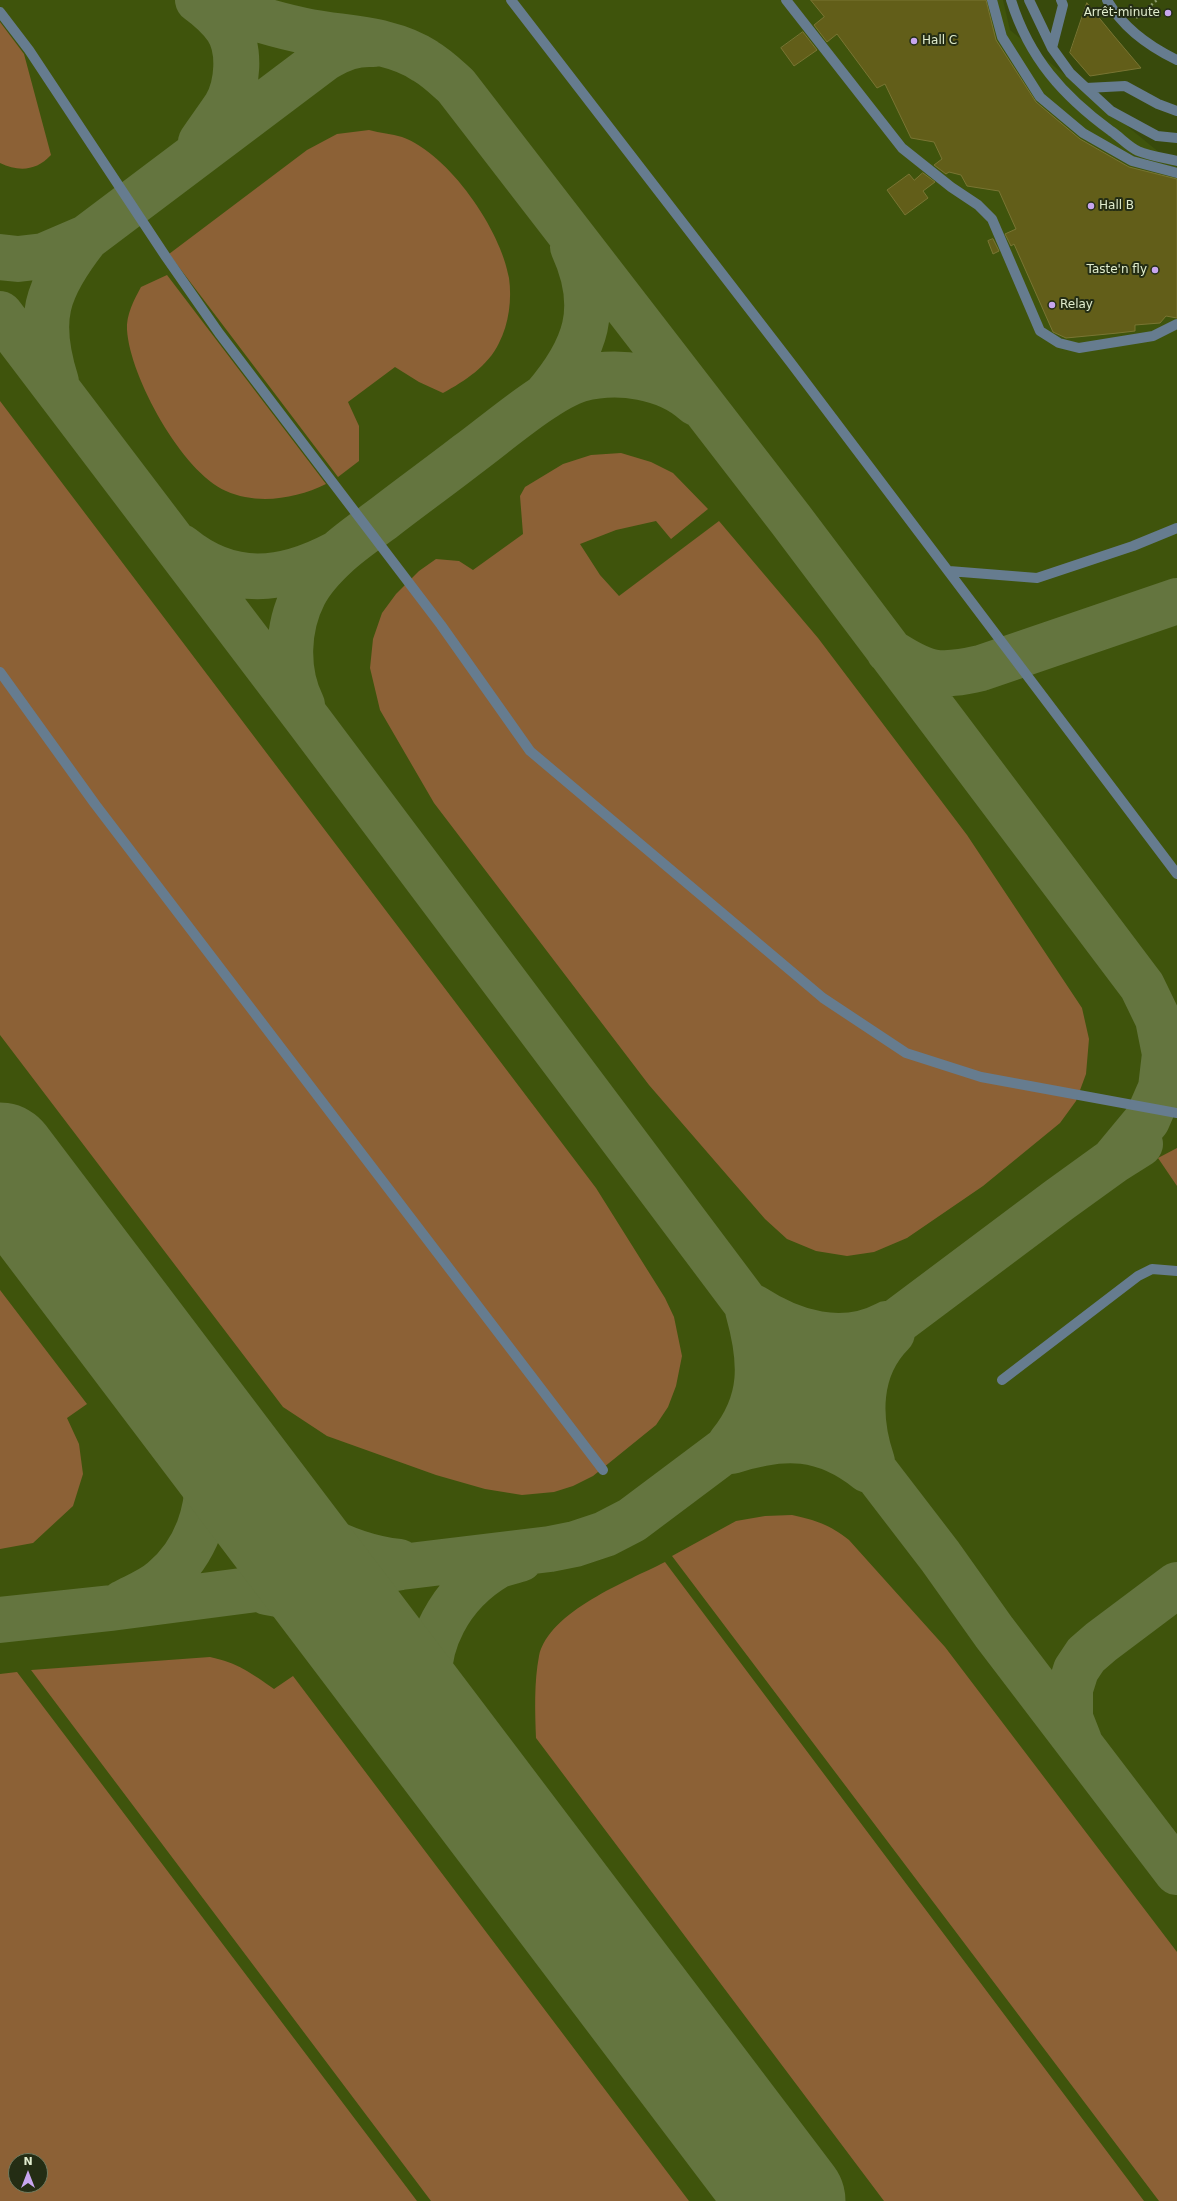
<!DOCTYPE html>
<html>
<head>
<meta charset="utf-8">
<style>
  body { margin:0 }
  #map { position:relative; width:1177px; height:2201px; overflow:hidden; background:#384a0c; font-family:"DejaVu Sans",sans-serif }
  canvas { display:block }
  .north { position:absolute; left:8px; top:2153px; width:40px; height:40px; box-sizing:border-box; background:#242d14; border:1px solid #707a5e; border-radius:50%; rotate:0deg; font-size:11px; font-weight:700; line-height:16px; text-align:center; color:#e1edce }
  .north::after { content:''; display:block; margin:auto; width:14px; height:18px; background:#c8a6ef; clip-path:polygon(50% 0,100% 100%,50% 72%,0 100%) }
</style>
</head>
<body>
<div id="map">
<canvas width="1177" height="2201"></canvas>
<div class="north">N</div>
</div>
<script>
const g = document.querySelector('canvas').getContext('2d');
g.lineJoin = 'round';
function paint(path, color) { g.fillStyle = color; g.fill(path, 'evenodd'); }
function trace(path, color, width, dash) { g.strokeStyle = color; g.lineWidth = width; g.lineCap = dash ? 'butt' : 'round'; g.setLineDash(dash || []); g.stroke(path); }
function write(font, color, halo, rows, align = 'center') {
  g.font = font + ' "DejaVu Sans",sans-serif'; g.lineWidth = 4; g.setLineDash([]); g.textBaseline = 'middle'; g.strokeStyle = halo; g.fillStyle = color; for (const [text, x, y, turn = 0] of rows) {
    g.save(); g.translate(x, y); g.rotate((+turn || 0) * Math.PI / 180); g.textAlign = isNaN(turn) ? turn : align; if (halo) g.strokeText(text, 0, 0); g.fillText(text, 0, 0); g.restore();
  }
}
const built = new Path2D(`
  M0,0h1003l7,30 167,137v2034h-1177zM16,2161h24v24h-24z`);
const green = new Path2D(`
  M0,22l24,32 27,101c-15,16 -32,17 -51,8z
  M369,130c11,3 23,4 33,7 47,17 99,93 107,141 3,21 0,46 -10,65 -11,23 -34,38 -56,50l-24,-11 -24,-15 -47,35 11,24v35l-21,16 -169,-223 138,-104 30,-16z
  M167,275l159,209c-30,15 -69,21 -100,7 -44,-19 -96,-114 -99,-161 -1,-15 7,-30 14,-43z
  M0,401l596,787 69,110 9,19 8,39 -6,30 -8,21 -12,18 -63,51 -20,10 -19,6 -32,3 -37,-6 -49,-14 -109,-39 -44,-29 -283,-372z
  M621,453l30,9 22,11 35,36 -37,30 -15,-18 -40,9 -36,14 20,31 19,21 100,-75 99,117 149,197 115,173 7,31 -3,35 -10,27 -16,22 -77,63 -76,52 -33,14 -27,4 -31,-5 -29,-12 -22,-20 -116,-134 -215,-282 -54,-93 -10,-42 3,-29 9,-26 14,-19 23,-23 17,-12 23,2 14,9 50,-36 -3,-38 5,-9 38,-23 28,-9z
  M1177,1148v38l-19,-28z
  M0,1290l87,114 -20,14 12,26 4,30 -10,32 -40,37 -33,6z
  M792,1515c24,5 38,10 57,25l96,107 232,305v249h-18l-487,-645 64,-35 29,-5z
  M665,1562l479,639h-260l-348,-463c-1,-27 -2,-56 3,-82 10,-45 89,-75 126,-94z
  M210,1657c28,6 41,16 64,32l19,-13 396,525h-258l-400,-531z
  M17,1672l400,529h-417v-527zM16,2161h24v24h-24z`);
const taxiway = new Path2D(`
  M198,0c11,8 21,17 29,28 14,21 11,57 -1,78 -8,12 -17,24 -25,36
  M202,0c35,13 71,25 108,32 38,7 82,7 115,29 12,7 21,16 31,25l335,434 351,466 16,33 7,35 -4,34 -14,32 -34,41
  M0,257l18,2 26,-3 42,-18 239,-180c16,-9 29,-15 48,-14
  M0,314l309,407 436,581 195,254 54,76 183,240
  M56,382c-20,-63 -10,-93 30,-144
  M545,397c41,-48 56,-89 28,-150
  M181,547c50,41 102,35 155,7
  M889,651c37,24 49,27 92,17l196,-67
  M302,705c-17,-34 -15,-78 2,-111 8,-16 20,-28 33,-40 14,-13 32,-25 48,-37 27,-21 55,-41 82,-62 29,-21 80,-66 113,-76 38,-10 87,-3 116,24
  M753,1307c40,26 89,41 134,17
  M730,1444c35,-43 32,-84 18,-134
  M732,1451c52,-17 92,-16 136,19
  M872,1462c-15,-44 -15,-94 20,-129
  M246,1486c44,36 95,70 153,76
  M267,1592c32,5 57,18 84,33
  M123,1603c13,-7 29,-13 40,-23 33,-28 48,-70 44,-113 -2,-19 -10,-38 -17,-56
  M0,1620l111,-12 207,-27 83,-14 149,-18 25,-5 30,-10 27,-14 427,-320 54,-39 27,-17
  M1079,1741l-9,-23v-29l6,-19 10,-15 15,-13 76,-57
  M459,1767c-8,-15 -18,-31 -24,-46 -3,-7 -3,-17 -5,-24 -8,-53 21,-104 67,-131 6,-3 16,-5 23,-7`);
const runway = new Path2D(`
  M0,1160l788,1041`);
const building = new Path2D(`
  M811,0h175l10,40 40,62 44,37 49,28 48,12v139l-11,-2 -6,7 -25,2v6l-17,2 -52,5 -13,-6 -39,-88 -3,2 -6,-12 11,-5 -17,-38 -32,-5 -6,-11 -12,-3 -3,2 -12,-9 8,-6 -8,-17 -23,-4 -26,-54 -8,4 -40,-54 -10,8 -13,-17 10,-8z
  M1087,3l27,33 27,32 -51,8 -20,-23z
  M803,32l14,18 -23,16 -13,-18z
  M923,173l12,9 -12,9 5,7 -23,17 -18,-25 22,-16 5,6z
  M993,239l6,12 -6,3 -5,-13z`);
const path = new Path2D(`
  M1136,18l21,-18`);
const minor = new Path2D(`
  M511,0l280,363 386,511
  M786,0l116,148 49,39 27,18 14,14 48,112 19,12 20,5 74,-12 24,-12
  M992,0l10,37 38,60 43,36 49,28 45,12
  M1011,0c18,58 52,96 100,131 9,6 18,16 27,20 12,5 27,7 39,10
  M1029,0l23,48 18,25 16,15 39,-2 33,18 19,7
  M1107,0c16,28 41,46 70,60
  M0,12l29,38 137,207 53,76 222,292 89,126 293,247 83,55 75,24 196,36
  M1052,48l11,-43 -2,-5
  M1086,88l25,23 46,25 20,2
  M949,571l88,7 96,-32 44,-18
  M0,672l95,132 508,666
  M1002,1380l136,-104 14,-7 25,2`);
const markers = [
  [1168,13,4,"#c8a6ef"],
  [914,41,4,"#c8a6ef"],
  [1091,206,4,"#c8a6ef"],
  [1155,270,4,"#c8a6ef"],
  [1052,305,4,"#c8a6ef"]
];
const poiNames = [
  ["Arrêt-minute",1160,13,"right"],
  ["Hall C",922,41],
  ["Hall B",1099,206],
  ["Taste'n fly",1147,270,"right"],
  ["Relay",1060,305]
];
paint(built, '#3f540c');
paint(green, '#8c6136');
trace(taxiway, '#64753f', 46);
trace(runway, '#64753f', 115);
paint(building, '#625e19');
trace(building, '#797533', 1);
trace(path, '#89996a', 2.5, [2, 3]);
trace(minor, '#667c8f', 10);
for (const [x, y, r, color] of markers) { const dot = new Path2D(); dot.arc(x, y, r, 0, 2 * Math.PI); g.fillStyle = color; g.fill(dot); trace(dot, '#242d14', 1.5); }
write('12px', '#e1edce', '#242d14', poiNames, 'left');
</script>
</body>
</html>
